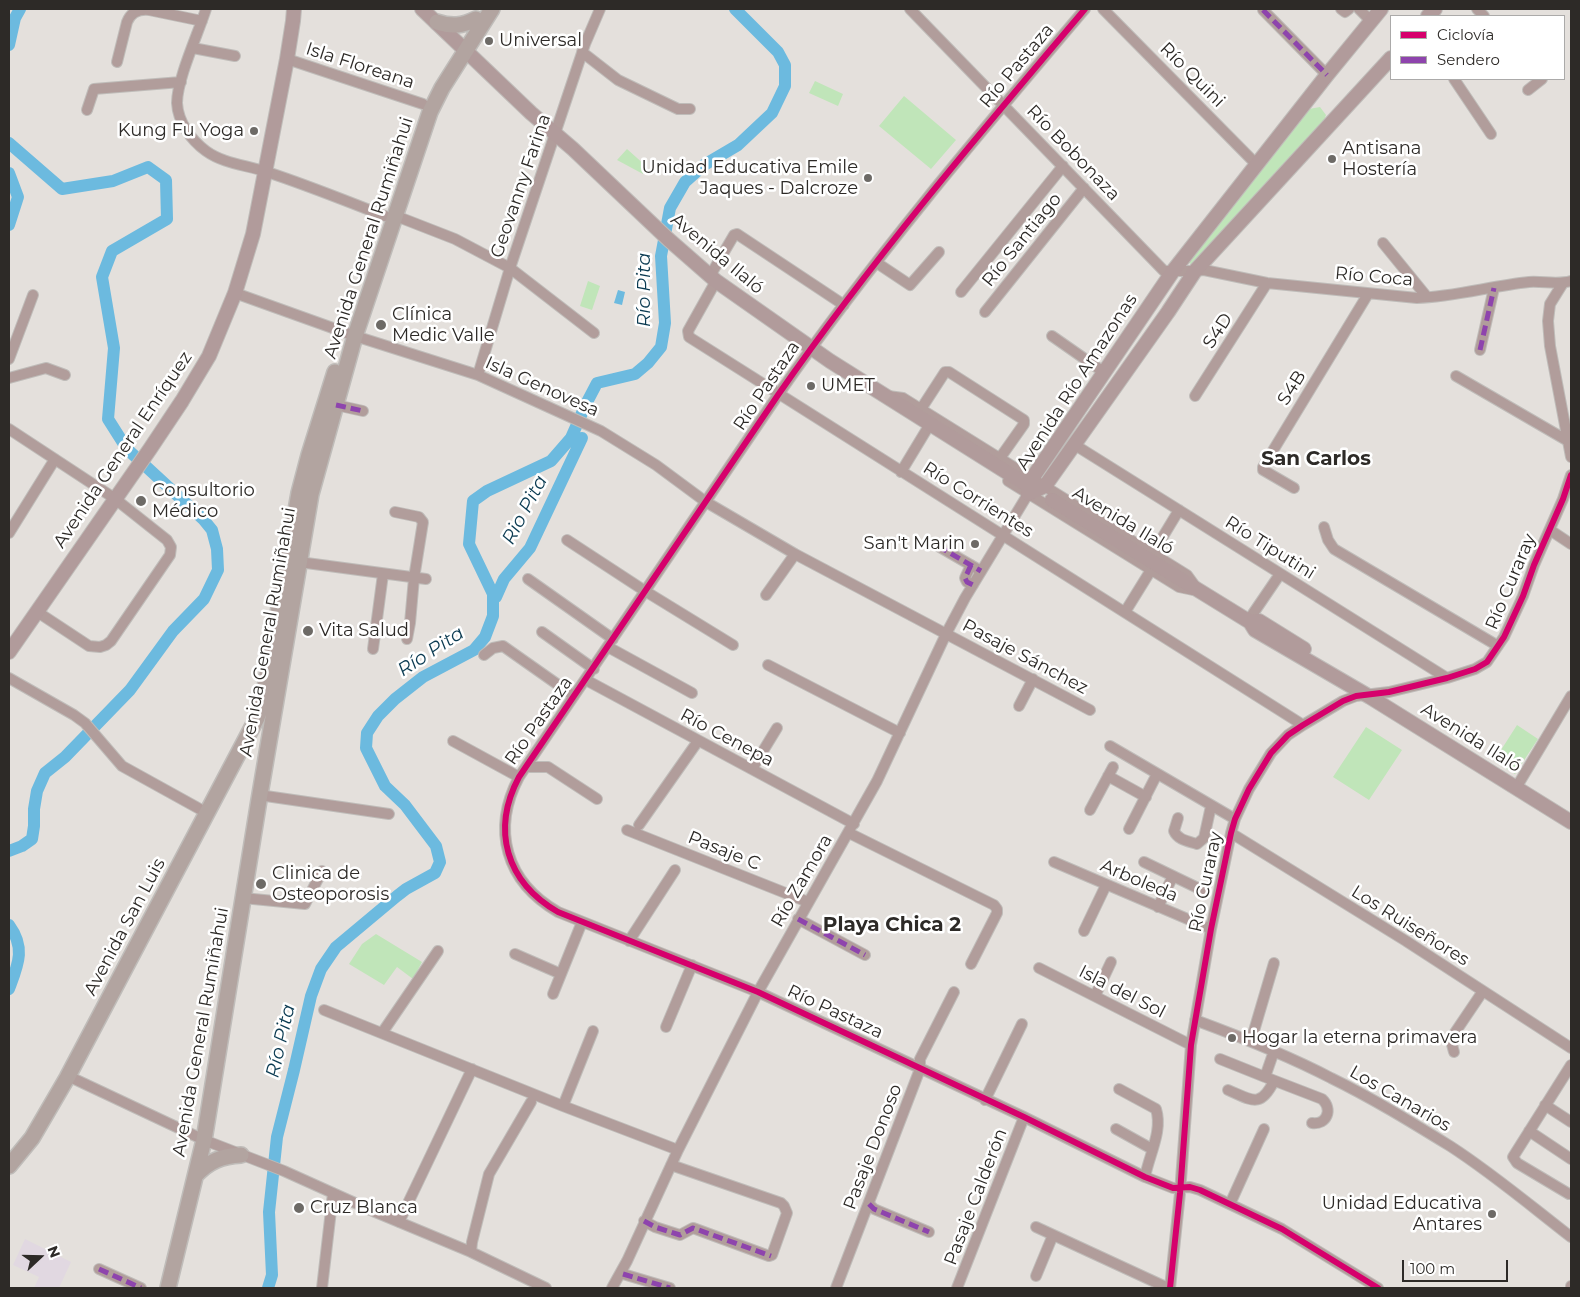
<!DOCTYPE html>
<html>
<head>
<meta charset="utf-8">
<style>
  body { margin:0 }
  #map { position:relative; width:1580px; height:1297px; overflow:hidden; background:#e4e0dc; font-family:Montserrat,sans-serif }
  canvas { display:block }
  .frame { position:absolute; inset:0; border:10px solid #2d2a27; pointer-events:none }
  .legend { position:absolute; left:1390px; top:15px; width:175px; height:65px; box-sizing:border-box; background:#fff; border:1px solid #abaaa9; margin:0; padding:6px 9px; list-style:none; font-size:15px; color:#2d2a27 }
  .legend li { display:flex; align-items:center; gap:10px; height:25px }
  .legend b { width:25px; border:1px solid #abaaa9 }
  .north { position:absolute; left:15px; top:1232px; width:50px; height:50px; -webkit-text-stroke:4px #fff; paint-order:stroke; rotate:69deg; font-size:14px; font-weight:700; line-height:20px; text-align:center; color:#2d2a27 }
  .north::after { content:''; display:block; margin:auto; width:18px; height:22px; background:#2d2a27; clip-path:polygon(50% 0,100% 100%,50% 72%,0 100%) }
  .scale { position:absolute; left:1402px; top:1260px; width:106px; height:22px; box-sizing:border-box; border:2px solid #2d2a27; border-top:0; padding-left:6px; font-size:15px; line-height:18px; white-space:nowrap; color:#2d2a27; -webkit-text-stroke:4px #fff; paint-order:stroke }
</style>
</head>
<body>
<div id="map">
<canvas width="1580" height="1297"></canvas>
<div class="frame"></div>
<ul class="legend">
<li><b style="height:6px;background:#d6006c"></b>Ciclovía</li>
<li><b style="height:6px;background:#8e44ad"></b>Sendero</li>
</ul>
<div class="north">N</div>
<div class="scale">100 m</div>
</div>
<script>
const g = document.querySelector('canvas').getContext('2d');
g.lineJoin = 'round';
function paint(path, color) { g.fillStyle = color; g.fill(path, 'evenodd'); }
function trace(path, color, width, dash) { g.strokeStyle = color; g.lineWidth = width; g.lineCap = dash ? 'butt' : 'round'; g.setLineDash(dash || []); g.stroke(path); }
function write(font, color, halo, rows, align = 'center') {
  g.font = font + ' Montserrat,sans-serif'; g.lineWidth = 5; g.setLineDash([]); g.textBaseline = 'middle'; g.strokeStyle = halo; g.fillStyle = color; for (const [text, x, y, turn = 0] of rows) {
    g.save(); g.translate(x, y); g.rotate((+turn || 0) * Math.PI / 180); g.textAlign = isNaN(turn) ? turn : align; if (halo) g.strokeText(text, 0, 0); g.fillText(text, 0, 0); g.restore();
  }
}
const medical = new Path2D(`
  M25,1239l46,23 -12,26h-25l5,-11 -26,-12z`);
const green = new Path2D(`
  M815,81l28,13 -5,12 -29,-13z
  M904,96l52,44 -25,29 -52,-43z
  M1320,107l6,8 -3,8 -129,143 -8,-5 123,-152z
  M627,149l19,17 -3,8 -26,-14z
  M588,281l12,5 -8,24 -12,-4z
  M1517,725l21,14 -23,35 -21,-13z
  M1366,727l36,23 -33,50 -36,-23z
  M376,934l46,28 -9,17 -16,-12 -13,18 -35,-21 13,-20z`);
const water = new Path2D(`
  M618,290l7,2 -3,13 -8,-2z`);
const river = new Path2D(`
  M9,45l6,-27 5,-9
  M9,143l53,46 51,-8 35,-14 18,13 1,39 -55,32 -10,26 12,71 -6,71 19,30 76,70 9,11 5,19 1,21 -14,29 -31,32 -43,59 -65,67 -20,16 -8,18 -3,18v17l-2,13 -10,7 -13,5
  M9,173l9,24 -9,28
  M496,597l8,-18 26,-31 52,-110
  M9,925c17,23 9,40 0,64
  M268,1288l4,-13 -3,-63 8,-75 17,-67 17,-74 10,-27 15,-22 61,-51 9,-7 29,-16 5,-11 -4,-16 -31,-41 -20,-19 -19,-38 1,-15 11,-17 17,-17 28,-22 51,-27 11,-13 8,-21v-22l-24,-50 4,-43 14,-10 64,-30 20,-23 15,-34 11,-21 38,-9 13,-11 13,-16 4,-24 -4,-67 9,-48 15,-26 19,-17 34,-20 34,-32 13,-27v-21l-7,-13 -43,-43`);
const minor = new Path2D(`
  M206,9c-8,25 -29,70 -29,94 1,19 14,37 29,48 18,13 41,14 61,21 40,13 79,29 118,44
  M910,9l254,262h31l9,-1 63,13 150,15c37,-1 74,-12 112,-16 14,-1 29,3 42,-1
  M1085,9c-106,125 -213,251 -307,386l-259,382c-28,53 -13,105 39,135l200,80 266,125 121,60 28,11 17,-1 10,3 82,39 96,59
  M1103,9l154,156
  M1341,9l4,3 4,-3
  M1359,9l12,12
  M1477,9l7,7
  M1263,10l64,65
  M193,48l42,8
  M582,52l36,28 60,29h12
  M287,59l136,45
  M117,62l10,-40c4,-10 12,-13 22,-12l53,11
  M1454,79l37,55
  M1528,90l14,-11
  M87,110l7,-21 87,-7
  M396,216l59,23 55,29 84,65
  M1383,243l44,54
  M877,263l33,22 29,-33
  M710,276l24,-41 3,-1 107,71
  M716,281l-28,50 1,6 614,388
  M1563,283l-13,21 -2,17 2,25 21,111
  M961,292l102,-126
  M235,293l120,43 123,39 123,56 55,34 50,37 89,52 295,156
  M985,312l99,-124
  M1052,336l53,37
  M1480,350l14,-62
  M9,359l24,-64
  M478,375l32,-107 75,-224 15,-35
  M1456,376l112,65
  M9,378l37,-10 19,7
  M888,396l15,2 284,177 8,11
  M1195,396l72,-113
  M336,405l27,6
  M921,409l24,-37h4l75,48v4l-24,34
  M9,429l105,69 53,42 4,7 -1,8 -59,86 -5,4 -6,2 -11,-1 -53,-35
  M1075,445l372,233
  M901,472l26,-43
  M1008,481l171,106 14,3
  M1294,488l-31,-18v-3l105,-173
  M395,512l24,5 4,5 -9,56 -4,45 -3,16
  M1324,527l4,13 6,9 164,97
  M1550,530l21,14
  M9,533l46,-74
  M567,540l78,51 88,54
  M938,546l43,25
  M1153,553l26,-43
  M299,562l127,17
  M971,565l-6,13 2,4 6,3
  M528,579l85,60
  M766,595l29,-41
  M1125,612l26,-42
  M1248,621l32,-47
  M542,632l52,37
  M608,647l84,46
  M373,649l10,-75
  M484,655l9,-7 10,-2 71,50
  M768,665l132,68
  M9,678l65,37 11,8 37,43 85,47
  M586,680l268,144
  M1019,706l14,-27
  M453,741l66,36
  M1110,746l125,73
  M526,767h22l49,32
  M752,769l25,-41
  M1108,776l38,21
  M1516,788l55,-92
  M259,795l130,19
  M1090,810l23,-43
  M1178,818l-4,13c4,9 14,10 23,13l7,-6 7,-32
  M639,825l59,-84
  M1129,829l28,-55
  M627,830l181,72
  M849,833l145,72 3,4v4l-26,51
  M1231,833l175,108 165,107
  M1054,862l157,67
  M1144,862l29,14 -15,31
  M1173,876l29,14
  M243,898l62,6 17,-33
  M798,919l67,36
  M1084,931l22,-46
  M629,941l46,-71
  M515,954l46,20
  M1039,968l152,77
  M553,994l29,-72
  M1095,996l16,-34
  M324,1010l239,96 115,44
  M1195,1020c46,17 92,35 136,58 41,20 80,44 119,68 42,27 81,60 121,91
  M666,1027l26,-62
  M382,1033l56,-82
  M1251,1041l23,-78
  M1274,1051l-9,26 57,22c11,10 5,26 -10,24
  M1454,1052l-3,-11 3,-7 29,-43
  M1220,1059l45,18
  M68,1076l136,64 80,31 91,41 96,40 75,36
  M1119,1089l37,20c7,22 -7,46 -11,68
  M1228,1090c24,10 32,19 46,-9
  M985,1100l37,-76
  M1545,1105l26,17
  M563,1106l30,-75
  M1116,1129l36,20
  M1529,1131l42,28
  M1569,1194l-52,-31 -4,-6 58,-92
  M869,1204l5,5 55,23
  M1230,1204l34,-75
  M644,1221l11,6 25,8 13,-7 76,28 3,-1 15,-42 -3,-7 -3,-3 -110,-38
  M399,1222l73,-153
  M1036,1227l132,61
  M471,1252l1,-10 17,-68 42,-72
  M99,1269l42,19
  M623,1274l47,14
  M1036,1276l17,-41
  M322,1288l11,-95
  M612,1288l15,-27 51,-111 80,-158 119,-211 69,-147 19,-36 63,-104
  M836,1288l84,-219v-10l34,-67
  M957,1288l67,-171
  M1170,1288l10,-95 11,-148 20,-116 20,-96 4,-14 14,-30 22,-36 17,-18 15,-10 40,-24 13,-5 33,-4 58,-14 28,-9 12,-7 17,-25 19,-41 11,-31 29,-66 8,-24
  M1571,1288v-2`);
const major = new Path2D(`
  M422,9l109,104 42,36 95,90 48,42 114,80 194,122
  M1428,16l7,-7
  M1028,494l5,-17 140,-206 154,-196 54,-66
  M1028,494l17,-8 123,-174 27,-41 196,-213
  M1052,500l198,122 5,8 115,67 201,125
  M1250,622l9,-1 45,28
  M9,652l141,-203 32,-48 27,-45 26,-63 18,-59 34,-175 6,-38 1,-12`);
const highway = new Path2D(`
  M437,22c15,5 25,4 39,-3
  M9,1166l23,-28 35,-60 190,-360 6,-19 36,-206 10,-38 26,-83
  M196,1175c13,-14 26,-19 45,-20
  M168,1288l36,-148 55,-340 52,-306 44,-158 75,-224 12,-24 50,-79`);
const quiet = new Path2D(`
  M1263,10l64,65
  M1480,350l14,-62
  M336,405l27,6
  M938,546l43,25
  M971,565l-6,13 2,4 6,3
  M798,919l67,36
  M869,1204l5,5 55,23
  M644,1221l11,6 25,8 13,-7 78,28
  M99,1269l42,19
  M623,1274l47,14`);
const cycleway = new Path2D(`
  M1085,9c-106,125 -213,251 -307,386l-259,382c-28,53 -13,105 39,135l200,80 266,125 121,60 28,11 17,-1 10,3 82,39 96,59
  M1170,1288l10,-95 11,-148 20,-116 20,-96 4,-14 14,-30 22,-36 17,-18 15,-10 40,-24 13,-5 33,-4 58,-14 28,-9 12,-7 17,-25 19,-41 11,-31 29,-66 8,-24`);
const markers = [
  [489,41,5,"#6d6a66"],
  [254,131,5,"#6d6a66"],
  [1332,159,5,"#6d6a66"],
  [868,178,5,"#6d6a66"],
  [381,325,6,"#6d6a66"],
  [811,386,5,"#6d6a66"],
  [141,501,6,"#6d6a66"],
  [975,544,5,"#6d6a66"],
  [308,631,6,"#6d6a66"],
  [261,884,6,"#6d6a66"],
  [1232,1038,5,"#6d6a66"],
  [299,1208,6,"#6d6a66"],
  [1492,1214,5,"#6d6a66"]
];
const poiNames = [
  ["Universal",499,41],
  ["Kung Fu Yoga",244,131,"right"],
  ["Antisana",1342,149],
  ["Hostería",1342,170],
  ["Unidad Educativa Emile",858,168,"right"],
  ["Jaques - Dalcroze",858,189,"right"],
  ["Clínica",392,315],
  ["Medic Valle",392,336],
  ["UMET",821,386],
  ["Consultorio",152,491],
  ["Médico",152,512],
  ["San't Marin",965,544,"right"],
  ["Vita Salud",319,631],
  ["Clinica de",272,874],
  ["Osteoporosis",272,895],
  ["Hogar la eterna primavera",1242,1038],
  ["Unidad Educativa",1482,1204,"right"],
  ["Antares",1482,1225,"right"],
  ["Cruz Blanca",310,1208]
];
const streetNames = [
  ["Isla Floreana",360,66,18],
  ["Río Pastaza",1017,66,-50],
  ["Río Quini",1192,75,45],
  ["Río Bobonaza",1073,153,46],
  ["Geovanny Farina",521,186,-71],
  ["Avenida General Rumiñahui",369,238,-72],
  ["Río Santiago",1022,240,-51],
  ["Avenida Ilaló",717,254,40],
  ["Río Coca",1374,277,5],
  ["S4D",1218,331,-57],
  ["Avenida Río Amazonas",1077,382,-57],
  ["Río Pastaza",767,386,-56],
  ["Isla Genovesa",542,387,24],
  ["S4B",1292,388,-58],
  ["Avenida General Enríquez",123,450,-56],
  ["Río Corrientes",978,500,32],
  ["Avenida Ilaló",1123,521,31],
  ["Río Tiputini",1270,548,32],
  ["Río Curaray",1511,582,-67],
  ["Avenida General Rumiñahui",268,632,-80],
  ["Pasaje Sánchez",1025,657,28],
  ["Río Pastaza",539,721,-55],
  ["Río Cenepa",727,738,28],
  ["Avenida Ilaló",1471,738,32],
  ["Pasaje C",724,851,22],
  ["Río Zamora",802,881,-60],
  ["Arboleda",1139,881,23],
  ["Río Curaray",1206,882,-78],
  ["Los Ruiseñores",1410,926,32],
  ["Avenida San Luis",125,927,-62],
  ["Isla del Sol",1122,992,27],
  ["Río Pastaza",835,1012,25],
  ["Avenida General Rumiñahui",201,1032,-80],
  ["Los Canarios",1400,1099,30],
  ["Pasaje Donoso",873,1147,-69],
  ["Pasaje Calderón",976,1197,-69]
];
const waterNames = [
  ["Río Pita",644,290,-90],
  ["Rio Pita",525,510,-62],
  ["Río Pita",431,652,-33],
  ["Río Pita",281,1041,-77]
];
const quarterNames = [
  ["San Carlos",1316,459],
  ["Playa Chica 2",892,925]
];
paint(medical, '#e1d8e1');
paint(green, '#c0e5b9');
paint(water, '#6cbadf');
trace(river, '#6cbadf', 12);
trace(minor, '#bfbcb9', 12);
trace(major, '#bfbcb9', 16);
trace(highway, '#bfbcb9', 18);
trace(minor, '#b19d9b', 10);
trace(major, '#b19b9b', 14);
trace(highway, '#b2a4a0', 15);
trace(quiet, '#8e44ad', 5, [10, 5]);
trace(cycleway, '#d6006c', 6);
for (const [x, y, r, color] of markers) { const dot = new Path2D(); dot.arc(x, y, r, 0, 2 * Math.PI); g.fillStyle = color; g.fill(dot); trace(dot, '#fff', 2); }
write('18px', '#2d2a27', '#fff', poiNames, 'left');
write('18px', '#2d2a27', '#fff', streetNames);
write('italic 19px', '#0a3a51', '#fff', waterNames);
write('bold 20px', '#2d2a27', '#fff', quarterNames);
</script>
</body>
</html>
